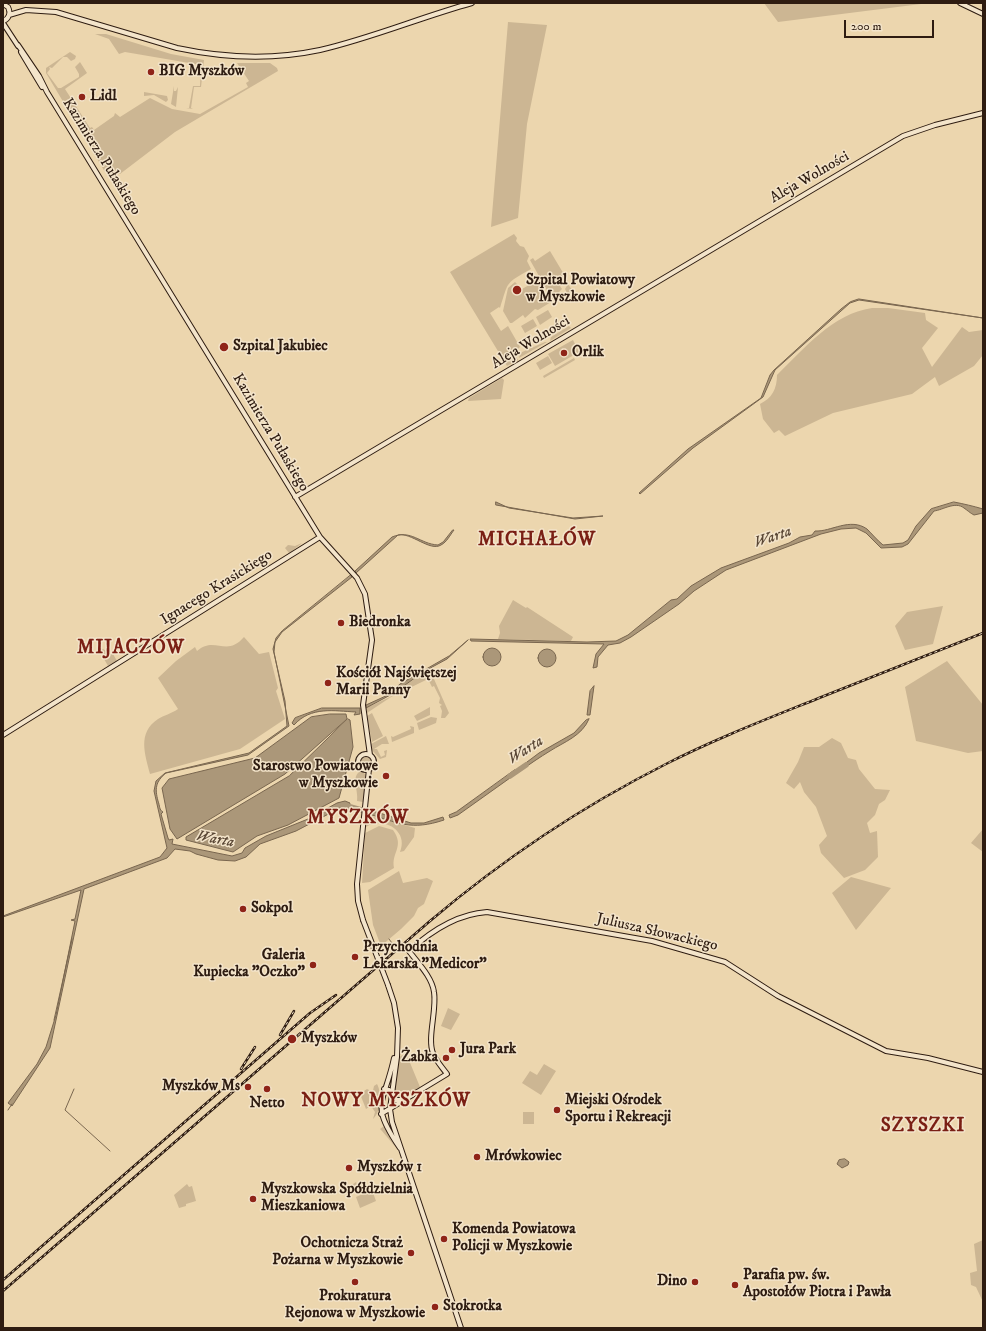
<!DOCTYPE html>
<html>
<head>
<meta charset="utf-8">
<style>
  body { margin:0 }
  #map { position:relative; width:986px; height:1331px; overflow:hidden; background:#ecd6ae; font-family:"IM FELL DW Pica",serif }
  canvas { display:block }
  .frame { position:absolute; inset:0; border:4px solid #2e1c11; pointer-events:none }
  .scale { position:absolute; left:844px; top:20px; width:90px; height:18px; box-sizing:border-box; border:2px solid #2e1c11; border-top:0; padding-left:5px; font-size:12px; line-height:14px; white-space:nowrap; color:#2e1c11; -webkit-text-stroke:3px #f3e4ca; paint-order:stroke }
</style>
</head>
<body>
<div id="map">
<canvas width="986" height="1331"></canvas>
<div class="frame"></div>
<div class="scale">200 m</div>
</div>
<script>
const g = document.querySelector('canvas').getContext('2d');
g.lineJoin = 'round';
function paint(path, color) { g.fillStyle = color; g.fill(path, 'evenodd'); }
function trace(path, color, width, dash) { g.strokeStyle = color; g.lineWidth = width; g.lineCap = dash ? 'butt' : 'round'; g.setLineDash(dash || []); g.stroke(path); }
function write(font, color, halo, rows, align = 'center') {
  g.font = font + ' "IM FELL DW Pica",serif'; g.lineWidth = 3; g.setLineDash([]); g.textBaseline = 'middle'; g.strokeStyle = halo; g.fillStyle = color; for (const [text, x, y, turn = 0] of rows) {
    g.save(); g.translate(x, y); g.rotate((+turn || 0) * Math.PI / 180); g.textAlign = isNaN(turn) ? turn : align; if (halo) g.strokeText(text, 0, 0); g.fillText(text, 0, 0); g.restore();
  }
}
const green = new Path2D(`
  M764,3h165l-151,19z
  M508,22l39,3 -20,99 -9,94 -27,9z
  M95,34h11l65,20 33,6 -3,27h-7l-3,21 2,1 -7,-1h3l4,-22h7l1,-21 -76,-13 -6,2 -10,-15z
  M70,52l6,4 -1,3 -4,2 -4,-4h-4l-11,11 -3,-1 1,2 -3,4 11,15h3l18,-11v-3l-4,-7 5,-5 7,11 -22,16 25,39 2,-1 2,3 20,-14 1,-3 5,4 30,-19 22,11 28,5 48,-27 -2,-4 3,-2 -12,-18h33l7,5 1,3 -103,61 -55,42 -15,-2 -59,-99v-5z
  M174,86v5h2l2,-4 -2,20 -5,-3z
  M144,92l23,4 1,4 -2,2 -12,-7 -10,1z
  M514,234l3,4 -1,3 4,5 4,1 5,9 -2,5 4,8c-26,15 -22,11 -31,39l-1,-1 -9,6 11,18 7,-5 12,21 -6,6 4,7 -11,6 -57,-94z
  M550,251l18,30 -8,5 2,3 -3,3 3,4 5,-3 -2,-4 3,-5 8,12 -5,-3 -10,5 -1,-2 -5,3 2,2h-4l-23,-41 3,-2 2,3z
  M538,280l13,22 -13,8 -3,-1 -10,9 -2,-3 -11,8h-2l-7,-12 5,-23 7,-6 7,7z
  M872,308h16l37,5 1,7 12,8 -16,20 10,19 30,-40 7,5 14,-2v25l-9,11 -35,20 -4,-9 -23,17 -79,19 -48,23 -6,-6 -5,3 -11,-14 -3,-15c12,-6 17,-15 17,-29 28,-27 55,-61 95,-67z
  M548,310l4,7 -12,8 -4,-8z
  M533,319l4,7 -12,7 -4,-7z
  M569,326l2,2 -21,13 1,-4z
  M573,340l6,12 -24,14 -7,-12z
  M545,342h2l-28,16 1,-5z
  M548,356l4,7 -12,7 -4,-7z
  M574,358l1,2 -31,18 -1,-2z
  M502,378l2,2 -3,19 -33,2 1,-3z
  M302,543l-11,9 -2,1 -4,-5 3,-3 7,1z
  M513,600l13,8 1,-1 46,30 -2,4 -73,-2 2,-6 -1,-7z
  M943,606l-10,38 -28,6 -10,-24 12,-14z
  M244,637l15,17 10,-2 9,36 -2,3 9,28 -45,30 -90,25c-5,-20 -13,-41 8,-55 6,-4 13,-5 20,-10l-20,-31 18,-17 19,-14 2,4c18,-16 29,7 47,-14z
  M109,645l2,2 -2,7h4l4,7 -9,5 -9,-16 4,-1 3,2 1,-5z
  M947,661l36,44v46l-15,2 -52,-12 -11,-54z
  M430,670l19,43 -4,5h-4l1,-7 -2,-5 2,-1 -3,-2 1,-5 -6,-12 -2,1 -4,-8 -37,18 -24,16 -1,-5 24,-11 21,-16z
  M430,707v8l-13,6 -3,-5z
  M372,713l11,23 -11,6 -5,-26z
  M431,717l6,1 -1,5 -17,7 -2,-7z
  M410,726l4,1v6l-22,9 -1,-6 2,1 18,-8z
  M386,736l3,8h-7l-8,5h3l4,8 4,-2 -1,-4 3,-1 -1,7 -6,2 -9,-10v-5z
  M832,738l9,5 7,15 8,2 3,9 16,20 15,1 -5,10 -6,4 -4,11 -8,8 3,10 7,-2 1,26 -13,13 -21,8 -23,-25 -2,-8 8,-9 -11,-29 -12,-15 -4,-10 -6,7 -8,-6 12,-21 6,-15h15z
  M360 762a6 6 0 1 1 12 0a6 6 0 1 1-12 0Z
  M361,771l4,3 1,6 -3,22 -6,-1c2,-10 -7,-25 4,-30z
  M368,815l47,13 -1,9 -10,14 -4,1c9,-22 -17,-36 -34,-25z
  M379,826l14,4c12,17 -2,22 1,38l-24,14 -8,1 3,-50z
  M983,829v23l-12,-9z
  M399,871l4,12 24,-5 6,3 -9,23 -6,4 -4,8 -13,13 -20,17 -8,-21 -5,-35z
  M851,877l40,11 -35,42 -24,-37z
  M448,1008l12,6 -9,16 -10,-4z
  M406,1053l14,34 -17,11h-4l-5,-4 5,-37z
  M544,1064l12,7 -15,24 -19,-12 8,-12 7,4z
  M377,1084c5,9 4,28 -4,35l2,-7 -4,-6 2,-10 -1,-1 2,-9z
  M367,1089l4,2 -2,5v11l-3,2 -6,-15z
  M523,1112h11v12h-11z
  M384,1126l14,24 -16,-19 -2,-2z
  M356,1182l3,9 -12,5 -2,-6z
  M187,1184l2,3 3,-1 4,15 -10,3v2l-7,2 -5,-13z
  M372,1190l4,11 -16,7 -4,-11z
  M983,1240v62l-7,-15 -5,-2 -1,-12 7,-2 -3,-27z`);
const water = new Path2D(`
  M859,299l124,19 -124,-18 -9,3 -75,67 -12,27 -70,51 -53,46 -1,-1 49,-44 73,-51 9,-23 4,-5 67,-61 9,-7z
  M496,502l13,6 64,10 30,-2 -28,3 -79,-14z
  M954,502c10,2 19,4 29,7v4l-9,2c-4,-2 -7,-5 -10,-7 -9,-7 -21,2 -30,3l-26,33 -6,3 -21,1 -15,-15 -10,-5 -15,1 -20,5 -95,36 -32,21 -15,13 -48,33 -11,6 -12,2 -10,12 -1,10 -4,1 3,-14 8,-10 -133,-3 -1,-2 117,3 29,-1 12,-6 43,-35 6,-1 14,-13 30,-18 68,-25 11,-6 12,-2 3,-4c16,1 35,-14 52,-2 5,5 10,11 16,16l20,-2 5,-3 8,-14 15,-17z
  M453,530h1c-4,5 -7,12 -13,15 -11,7 -30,-13 -43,-10l-42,38 -1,-2 37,-34c19,-8 28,7 46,8l5,-3z
  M351,575l1,2 -70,55 -7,10 -1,10 15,74 -41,29 -82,18c-11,9 -11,16 -8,28 2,5 1,9 5,11l-2,2 7,24 1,2 4,-1 -1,5 60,12 10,-3 3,-5 21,-12 42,-17 29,-16 8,-2 5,2 -2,7 -8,-2 -44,23 -36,13 -14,13 -11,4 -17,-1 -22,-6 -6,-3 -15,-2 -8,9 -83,31 -34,159 -38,58 -4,-3 29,-39 9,-17 10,-32 19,-94 -4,-1 4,-1 6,-29 -78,27v-1l157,-59 7,-9 -13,-57 2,-10 9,-8 84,-20 38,-27 -2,-25 -12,-52 3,-11 6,-7z
  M468,640l-21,19 -24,13 -29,21 -28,15v-3l22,-10 12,-11 49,-28z
  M483 657a9 9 0 1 1 18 0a9 9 0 1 1-18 0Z
  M538 658a9 9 0 1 1 18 0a9 9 0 1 1-18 0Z
  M594,686l-4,29h-3l3,-24z
  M322,708h38v6l-6,1 2,-3c-22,-1 -45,-6 -62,13l-2,-2 3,-5z
  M330,714h16l1,5 -62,55 -108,65 -7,-10 -8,-41 7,-9 86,-21 56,-41z
  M348,719l2,1 3,27 -14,51 -51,27 -31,11 -24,16 -47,-12v-3l103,-61z
  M589,719c-7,17 -25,23 -39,32 -10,6 -20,13 -30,20l-1,-3 20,-15 35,-20 12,-13z
  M515,770l2,3 -59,42 -8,3 -1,-3 7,-3z
  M367,809l44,14h13l19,-6 1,3c-33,11 -46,3 -78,-7z
  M845,1159l4,3 -1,3 -6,3 -5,-4 2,-4z`);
const stream = new Path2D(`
  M389,939l6,8
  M54,1020l18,-81
  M74,1089l-9,21 45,41
  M8,1110l4,-6`);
const river = new Path2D(`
  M510,776l16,-11
  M343,805l26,7`);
const secondary = new Path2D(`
  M960,3l23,11
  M3,4l5,3c3,6 1,12 -5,14
  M9,15l17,-5 30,2 121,36c47,10 96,12 143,2 52,-12 101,-33 152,-47
  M3,23l15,23
  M18,45l21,31 8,16 273,445 37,41 8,16 7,46 -9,65 7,50
  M21,52l21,35
  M295,497l608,-361 32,-11 48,-12
  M3,735l317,-198
  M358 762a8 8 0 1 1 16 0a8 8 0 1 1-16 0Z
  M363,920l-5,-19 -1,-17 12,-115
  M388,985l6,18 4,25 -1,29 -7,52 2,13 69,206
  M394,1058c-10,47 -25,45 6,90
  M384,1089l5,1 7,10h8
  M381,1114l66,-40c-5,-7 -11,-13 -14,-21 -6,-15 4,-43 1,-61 -2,-15 -16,-29 -25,-41 22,-20 48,-37 78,-39l165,29 73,21 53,34 108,55 42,7 55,14`);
const rail = new Path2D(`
  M280,1035l14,-24
  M241,1069l14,-22
  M3,1280l307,-267 26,-18
  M3,1291l427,-370c72,-61 151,-114 236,-157 49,-25 101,-45 153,-66 55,-22 109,-43 164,-65`);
const secondaryBridge = new Path2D(`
  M363,920l25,65`);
const markers = [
  [151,72,4,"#8f2418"],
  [82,97,4,"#8f2418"],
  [517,290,5,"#8f2418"],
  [224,347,5,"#8f2418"],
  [564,353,4,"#8f2418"],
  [341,623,4,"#8f2418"],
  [328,683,4,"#8f2418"],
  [386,776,4,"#8f2418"],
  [243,909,4,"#8f2418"],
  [355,957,4,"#8f2418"],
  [313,965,4,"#8f2418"],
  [292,1039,5,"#8f2418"],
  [452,1050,4,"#8f2418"],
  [446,1058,4,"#8f2418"],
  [248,1087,4,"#8f2418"],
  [267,1089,4,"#8f2418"],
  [557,1110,4,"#8f2418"],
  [477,1157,4,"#8f2418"],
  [349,1168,4,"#8f2418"],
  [253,1199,4,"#8f2418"],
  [444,1239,4,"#8f2418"],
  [411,1253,4,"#8f2418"],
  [355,1282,4,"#8f2418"],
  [695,1282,4,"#8f2418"],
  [735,1285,4,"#8f2418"],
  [435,1307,4,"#8f2418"]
];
const poiNames = [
  ["BIG Myszków",159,72],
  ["Lidl",90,97],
  ["Szpital Powiatowy",526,281],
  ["w Myszkowie",526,298],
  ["Szpital Jakubiec",233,347],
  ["Orlik",572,353],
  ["Biedronka",349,623],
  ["Kościół Najświętszej",336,674],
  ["Marii Panny",336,691],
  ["Starostwo Powiatowe",378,767,"right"],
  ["w Myszkowie",378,784,"right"],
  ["Sokpol",251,909],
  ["Przychodnia",363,948],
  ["Lekarska \"Medicor\"",363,965],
  ["Galeria",305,956,"right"],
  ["Kupiecka \"Oczko\"",305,973,"right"],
  ["Myszków",301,1039],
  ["Jura Park",460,1050],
  ["Żabka",438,1058,"right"],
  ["Myszków Ms",240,1087,"right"],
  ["Miejski Ośrodek",565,1101],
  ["Sportu i Rekreacji",565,1118],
  ["Netto",267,1104,"center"],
  ["Mrówkowiec",485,1157],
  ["Myszków 1",357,1168],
  ["Myszkowska Spółdzielnia",261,1190],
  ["Mieszkaniowa",261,1207],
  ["Komenda Powiatowa",452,1230],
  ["Policji w Myszkowie",452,1247],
  ["Ochotnicza Straż",403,1244,"right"],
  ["Pożarna w Myszkowie",403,1261,"right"],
  ["Parafia pw. św.",743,1276],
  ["Apostołów Piotra i Pawła",743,1293],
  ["Dino",687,1282,"right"],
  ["Prokuratura",355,1297,"center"],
  ["Rejonowa w Myszkowie",355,1314,"center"],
  ["Stokrotka",443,1307]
];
const streetNames = [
  ["Kazimierza Pułaskiego",101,157,58],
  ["Aleja Wolności",810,178,-30],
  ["Aleja Wolności",531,343,-31],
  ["Kazimierza Pułaskiego",270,433,59],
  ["Ignacego Krasickiego",217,588,-32],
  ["Juliusza Słowackiego",657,933,13]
];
const waterNames = [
  ["Warta",773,538,-19],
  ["Warta",526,751,-33],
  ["Warta",215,840,10]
];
const districtNames = [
  ["MICHAŁÓW",537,541],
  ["MIJACZÓW",131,649],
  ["MYSZKÓW",358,819],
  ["NOWY MYSZKÓW",386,1102],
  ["SZYSZKI",923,1127]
];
paint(green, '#ccb693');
paint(water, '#ab9779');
trace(water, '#79664f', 1);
trace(stream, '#79664f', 1);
trace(river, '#ab9779', 5.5);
trace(secondary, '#2e1c11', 6);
trace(secondary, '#f3e4ca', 4);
trace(rail, '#2e1c11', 2.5);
trace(rail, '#f3e4ca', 1, [3]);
trace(secondaryBridge, '#2e1c11', 6, []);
trace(secondaryBridge, '#f3e4ca', 4);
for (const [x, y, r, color] of markers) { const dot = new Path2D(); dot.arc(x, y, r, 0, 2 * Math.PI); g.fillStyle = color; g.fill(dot); trace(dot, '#f3e4ca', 1.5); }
write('bold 15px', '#2e1c11', '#f3e4ca', poiNames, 'left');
write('15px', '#2e1c11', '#f3e4ca', streetNames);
write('italic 16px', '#5a4735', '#f3e4ca', waterNames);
g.letterSpacing = '1px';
write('bold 19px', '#7a1f14', '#f3e4ca', districtNames);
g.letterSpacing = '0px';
</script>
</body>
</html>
